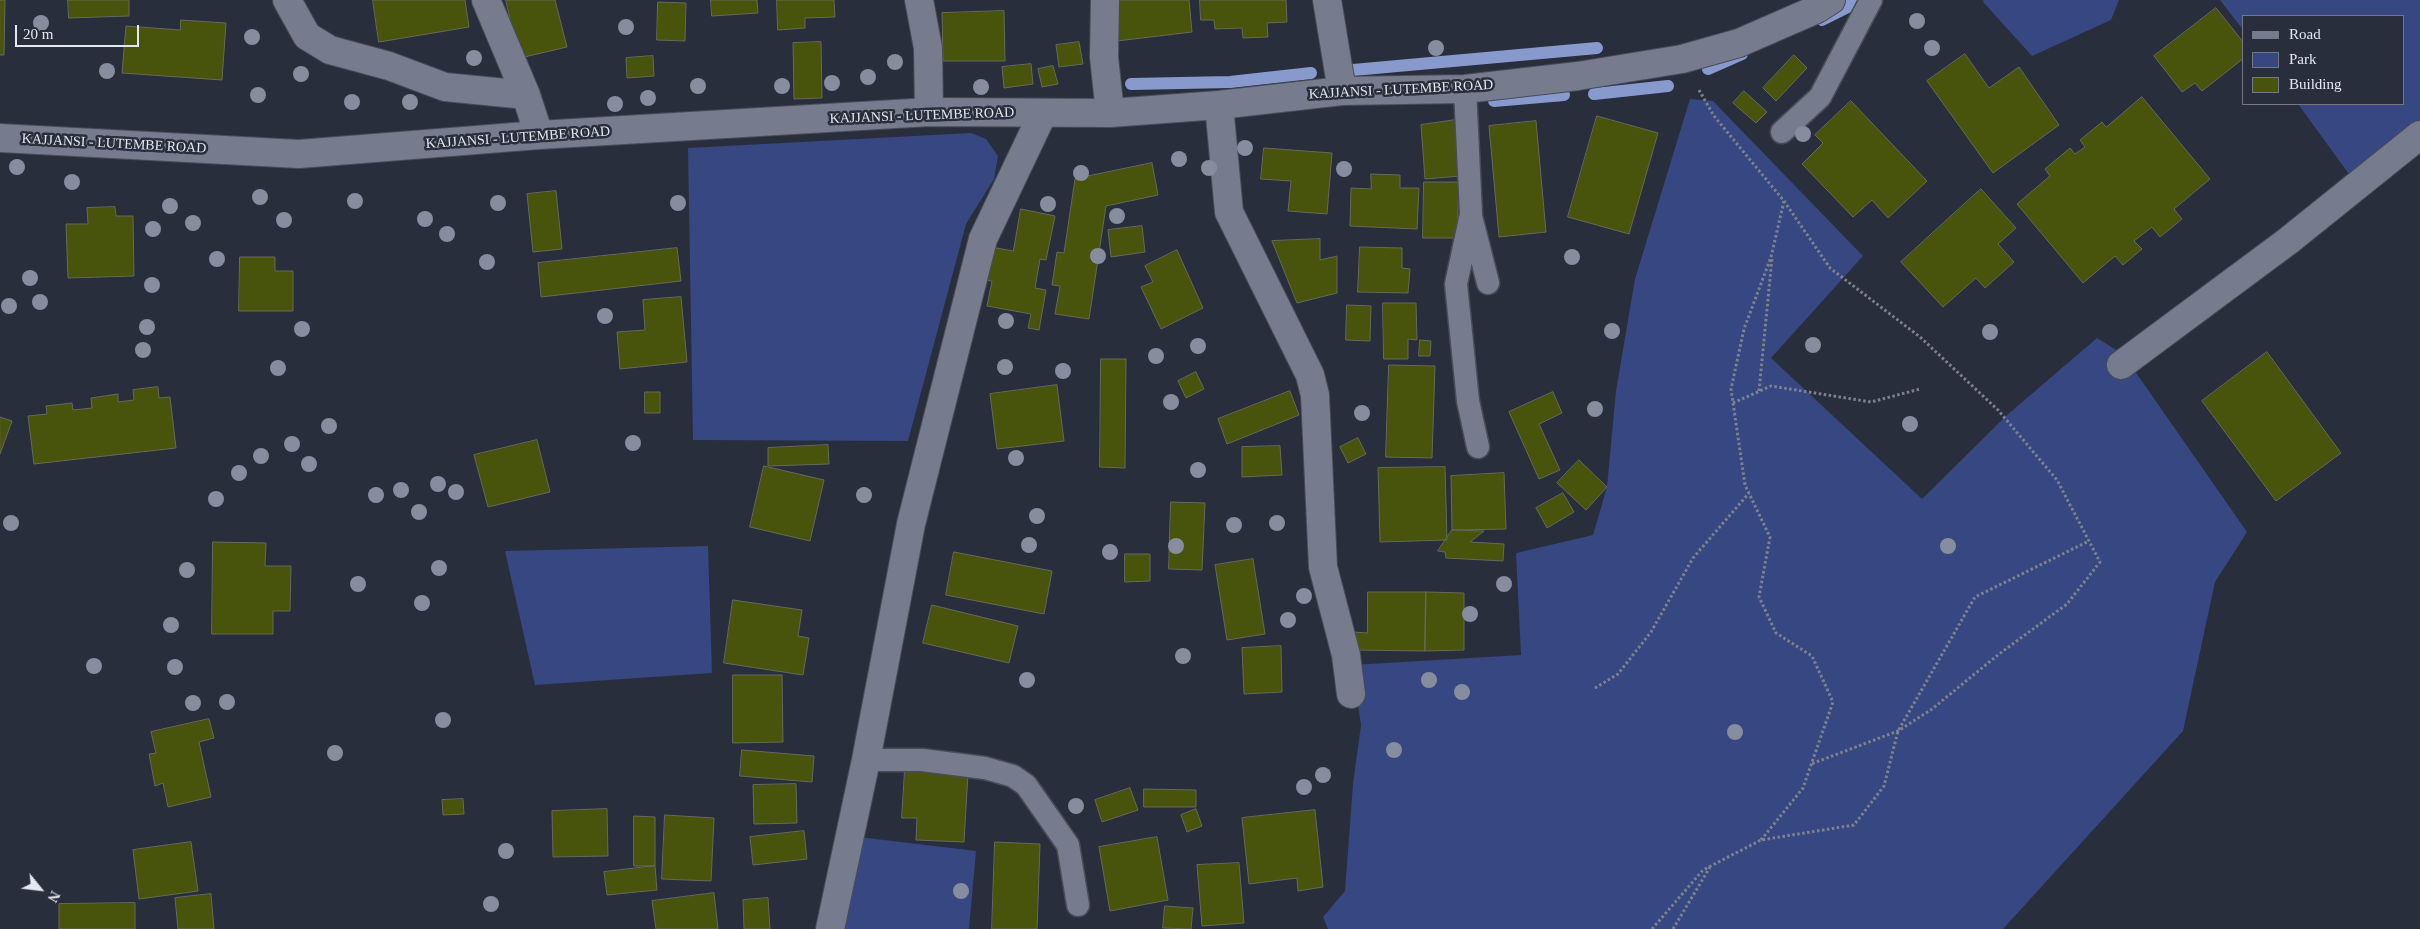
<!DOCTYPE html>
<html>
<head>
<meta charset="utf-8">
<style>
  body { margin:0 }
  #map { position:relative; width:2420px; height:929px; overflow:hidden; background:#292e3c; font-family:"Times New Roman",serif }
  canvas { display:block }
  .legend { position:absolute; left:2242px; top:15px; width:162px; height:90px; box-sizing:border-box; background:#292e3c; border:1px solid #737884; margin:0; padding:6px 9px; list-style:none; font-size:15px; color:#e3e7f0 }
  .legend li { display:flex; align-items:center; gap:10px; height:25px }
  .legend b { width:25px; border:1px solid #737884 }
  .north { position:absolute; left:15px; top:864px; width:50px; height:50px; -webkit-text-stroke:4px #292e3c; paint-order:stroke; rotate:119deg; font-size:14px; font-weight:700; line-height:20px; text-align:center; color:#e3e7f0 }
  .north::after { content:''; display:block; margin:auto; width:18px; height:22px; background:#e3e7f0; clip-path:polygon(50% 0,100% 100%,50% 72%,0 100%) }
  .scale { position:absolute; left:15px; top:25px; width:124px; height:22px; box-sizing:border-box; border:2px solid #e3e7f0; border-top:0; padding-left:6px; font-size:15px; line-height:18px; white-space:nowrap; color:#e3e7f0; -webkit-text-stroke:4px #292e3c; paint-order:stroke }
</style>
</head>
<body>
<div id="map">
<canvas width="2420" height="929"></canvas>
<ul class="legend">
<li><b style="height:6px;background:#767c8d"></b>Road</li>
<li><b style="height:14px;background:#364782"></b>Park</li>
<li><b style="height:14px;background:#48530c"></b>Building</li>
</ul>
<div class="north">N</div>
<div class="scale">20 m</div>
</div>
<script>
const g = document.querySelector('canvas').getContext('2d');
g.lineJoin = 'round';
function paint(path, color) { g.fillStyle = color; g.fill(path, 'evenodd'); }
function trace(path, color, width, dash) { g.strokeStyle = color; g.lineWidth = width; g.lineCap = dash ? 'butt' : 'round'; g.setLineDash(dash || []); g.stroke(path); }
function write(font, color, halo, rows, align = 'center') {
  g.font = font + ' "Times New Roman",serif'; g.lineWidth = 5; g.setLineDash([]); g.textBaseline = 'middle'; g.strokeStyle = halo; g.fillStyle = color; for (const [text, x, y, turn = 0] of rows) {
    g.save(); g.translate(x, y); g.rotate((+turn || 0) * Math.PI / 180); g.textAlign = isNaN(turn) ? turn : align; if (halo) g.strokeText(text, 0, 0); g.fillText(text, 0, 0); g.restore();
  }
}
const green = new Path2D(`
  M1983,0h136l-8,20 -79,36 -48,-53z
  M2220,0h200v123l-66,58 -56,-77h106v-88h-160v15z
  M1690,99l23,2 150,155 -92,102 151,141 85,-84 90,-77 26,16 124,178 -32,50 -32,149 -180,198h-675l-5,-12 22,-26 8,-107 8,-59 -9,-60 169,-10 -5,-102 77,-18 14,-48 9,-96 19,-112z
  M971,133l15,6 12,17 -4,23 -28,45 -58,217 -215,-1 -5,-292z
  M708,546l4,127 -177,12 -30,-134z
  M859,837l117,14 -7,78h-128z`);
const stream = new Path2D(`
  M1822,20l24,-12 9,-8
  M1708,69l34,-15
  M1342,71l255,-23
  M1131,84l99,-2 81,-9
  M1594,94l74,-8
  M1494,101l70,-6`);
const building = new Path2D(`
  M0,0h5l-1,55h-4z
  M68,0h61v16l-60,2z
  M373,0h92l4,27 -90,15z
  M506,0h49l12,47 -47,11z
  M711,0h46l1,13 -46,3z
  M777,0h57l1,17 -30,1v10l-27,2z
  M1113,0h76l3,32 -75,9z
  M1200,0h86l1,22 -20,1 1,14 -25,1 -1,-10 -27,1 -1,-9h-13z
  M658,2l28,1 -1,38 -28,-1z
  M2216,8l28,35v15l-42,33 -7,-8 -13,9 -28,-36z
  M1004,11l1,50h-62l-1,-48z
  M181,20l45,3 -4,57 -100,-7 4,-47 54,4z
  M821,42l1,56 -28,1 -1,-56z
  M1079,42l4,22 -24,3 -3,-22z
  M1965,54l24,34 30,-21 40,58 -66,48 -66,-92z
  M1794,55l13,13 -31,33 -13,-13z
  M653,56l1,20 -27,2 -1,-20z
  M1031,64l2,20 -29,4 -2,-21z
  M1053,66l5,18 -16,3 -4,-18z
  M1744,91l23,21 -11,11 -23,-20z
  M2142,97l68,82 -36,30 8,10 -22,18 -8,-10 -18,14 8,8 -19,16 -8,-9 -32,27 -66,-79 33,-28 -5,-7 25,-21 5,6 10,-7 -5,-7 22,-18 4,5z
  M1851,101l76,80 -39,37 -16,-18 -19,17 -51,-53 21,-21 -8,-8z
  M1597,116l61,17 -29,101 -61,-17z
  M1456,120l5,56 -36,3 -4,-54z
  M1536,121l10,111 -47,5 -10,-111z
  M1264,148l68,5 -5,61 -39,-3 3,-30 -30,-2z
  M1152,163l6,32 -52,11 -17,113 -34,-5 5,-28 -8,-1 5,-33 7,1 11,-74z
  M1371,174l29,1v13h19l-2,41 -67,-3 1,-38 20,1z
  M1424,182h35l-2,56h-34z
  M1981,189l35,39 -18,16 16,18 -29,26 -9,-10 -33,29 -42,-45z
  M556,191l6,58 -29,3 -6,-58z
  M115,207l1,9h17l1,60 -66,2 -2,-54h22l-1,-16z
  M1021,209l34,7 -9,44 -6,-1 -5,29 11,2 -7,40 -11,-2 3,-14 -44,-8 5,-25 -7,-1 6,-33 22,4z
  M1142,226l3,26 -34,5 -3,-27z
  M1320,239v21l17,-4v37l-40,10 -25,-62z
  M1360,247l42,1v20l8,1 -2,24 -50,-1z
  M677,248l4,33 -140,16 -3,-34z
  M1177,250l26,58 -42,21 -20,-42 12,-5 -8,-16z
  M240,257h35v14h18v40h-54z
  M681,297l6,65 -67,7 -3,-37 28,-2 -2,-30z
  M1383,303h33l1,37 -9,-1v20h-24z
  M1347,305l24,1 -1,35 -24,-1z
  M1420,340l11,1 -1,15h-11z
  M2267,352l74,101 -65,48 -74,-100z
  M1101,359h25l-1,109 -25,-1z
  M1389,365l46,1 -3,92 -46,-1z
  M1196,372l8,17 -18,9 -8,-17z
  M1057,385l7,56 -67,8 -7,-55z
  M158,387l1,11 11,-1 6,51 -142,16 -6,-48 19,-2 -1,-8 26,-3 1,7 19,-2 -1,-10 27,-4v8l16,-2 -1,-10z
  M1290,391l9,24 -72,29 -9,-25z
  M645,392h15v21h-15z
  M1553,392l9,21 -23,11 21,46 -21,9 -30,-67z
  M0,417l12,4 -12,33z
  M1358,438l8,16 -18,9 -8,-16z
  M537,440l13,52 -62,15 -14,-52z
  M828,445l1,19 -61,2v-18z
  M1280,446l2,29 -40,2v-30z
  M1579,460l28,27 -21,23 -29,-27z
  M764,466l60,14 -14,61 -60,-14z
  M1445,467l2,73 -67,2 -2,-74z
  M1504,473l2,56 -54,1 -1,-54z
  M1563,493l11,19 -27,16 -11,-20z
  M1171,502l34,1 -3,67 -33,-1z
  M1452,530l32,1 -14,11 34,2 -1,17 -57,-3 -1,-6 -7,-1z
  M213,542l53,1 -1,23h26l-1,45h-17v23h-61z
  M954,552l98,19 -8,43 -98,-19z
  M1125,554h25v27l-25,1z
  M1253,559l12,75 -38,6 -12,-75z
  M1368,592h58l-1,59 -72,-1v-18l14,1z
  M1426,592l38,1v57l-39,1z
  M733,600l69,10 -4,26 11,2 -6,37 -79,-12z
  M932,605l86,21 -9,37 -86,-20z
  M1281,646l1,46 -38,2 -2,-46z
  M733,675h49l1,67 -50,1z
  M209,719l5,19 -15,4 12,55 -43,10 -5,-24 -8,3 -6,-32 7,-1 -5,-21z
  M742,750l72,6 -2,26 -72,-6z
  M905,770l63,3 -4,69 -48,-2 1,-22h-15z
  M796,784l1,39 -43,1 -1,-39z
  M1130,788l8,22 -36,12 -7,-22z
  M1144,789l52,1v17h-52z
  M463,799l1,15 -21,1 -1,-15z
  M607,809l1,47 -55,1 -1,-46z
  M1196,809l6,17 -15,6 -6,-17z
  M1315,810l8,77 -25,4 -1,-13 -48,6 -7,-66z
  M665,815l49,3 -3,63 -49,-2z
  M634,816l21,1v49h-21z
  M804,831l3,28 -54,6 -3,-28z
  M1157,837l11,63 -58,11 -11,-64z
  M191,842l7,49 -59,8 -6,-49z
  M995,842l45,2 -3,85h-45z
  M1239,863l5,60 -42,3 -5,-61z
  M655,866l2,24 -50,5 -3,-23z
  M714,893l4,36h-62l-4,-28z
  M211,894l3,35h-36l-3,-31z
  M768,898l2,31h-26l-1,-29z
  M135,903v26h-76v-25z
  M1165,906l28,2 -2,21 -28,-1z`);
const path = new Path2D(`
  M1699,90l15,26 70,85 46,67 90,69 78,73 59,70 43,82 -33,42 -68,50 -67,55 -34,22 -87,33
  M1759,391l13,-133
  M1733,403l38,-17 100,16 49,-13
  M1595,688l23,-14 33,-42 42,-74 56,-65
  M1761,840l42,-52 30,-86 -21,-46 -36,-23 -17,-36 11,-60 -25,-52 -14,-96 13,-60 27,-72 13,-56
  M1652,929l51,-59 58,-30 93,-15 30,-39 14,-55 77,-134 114,-56
  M1673,929l37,-62`);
const service = new Path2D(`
  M1465,89l6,125 -15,70 12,117 10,46
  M1782,132l38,-35 51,-97
  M1472,220l16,63
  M866,760h56l63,8 28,8 13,9 42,60 10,60`);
const minor = new Path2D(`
  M287,0l20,36 23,14 59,16 56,21 81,8
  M486,0l40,95 13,40
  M919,0l9,48 1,64
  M1105,0l-1,57 6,56
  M1327,0l15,91
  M1219,105l10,107 81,163 5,20 8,172 23,88 5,39
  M2121,365l167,-124 132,-106
  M830,929l36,-169 45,-236 72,-285 60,-126`);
const tertiary = new Path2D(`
  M0,138l299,16 240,-19 390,-23 181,1 109,-8 123,-14 123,-2 113,-13 104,-17 57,-16 78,-34 14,-9`);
const trees = [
  [1917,21],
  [41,23],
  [626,27],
  [252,37],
  [1436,48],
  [1932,48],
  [474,58],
  [895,62],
  [107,71],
  [301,74],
  [868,77],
  [832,83],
  [698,86],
  [782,86],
  [981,87],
  [258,95],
  [648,98],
  [352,102],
  [410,102],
  [615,104],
  [1803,134],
  [1245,148],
  [1179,159],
  [17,167],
  [1209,168],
  [1344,169],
  [1081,173],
  [72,182],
  [260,197],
  [355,201],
  [498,203],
  [678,203],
  [1048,204],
  [170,206],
  [1117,216],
  [425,219],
  [284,220],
  [193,223],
  [153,229],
  [447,234],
  [1098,256],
  [1572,257],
  [217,259],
  [487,262],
  [30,278],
  [152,285],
  [40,302],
  [9,306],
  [605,316],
  [1006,321],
  [147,327],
  [302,329],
  [1612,331],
  [1990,332],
  [1813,345],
  [1198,346],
  [143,350],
  [1156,356],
  [1005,367],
  [278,368],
  [1063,371],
  [1171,402],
  [1595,409],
  [1362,413],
  [1910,424],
  [329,426],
  [633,443],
  [292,444],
  [261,456],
  [1016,458],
  [309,464],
  [1198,470],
  [239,473],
  [438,484],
  [401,490],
  [456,492],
  [376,495],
  [864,495],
  [216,499],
  [419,512],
  [1037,516],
  [11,523],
  [1277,523],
  [1234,525],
  [1029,545],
  [1176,546],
  [1948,546],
  [1110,552],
  [439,568],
  [187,570],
  [358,584],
  [1504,584],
  [1304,596],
  [422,603],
  [1470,614],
  [1288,620],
  [171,625],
  [1183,656],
  [94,666],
  [175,667],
  [1027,680],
  [1429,680],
  [1462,692],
  [227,702],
  [193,703],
  [443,720],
  [1735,732],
  [1394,750],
  [335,753],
  [1323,775],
  [1304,787],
  [1076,806],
  [506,851],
  [961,891],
  [491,904]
];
const streetNames = [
  ["KAJJANSI - LUTEMBE ROAD",1401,90,-3],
  ["KAJJANSI - LUTEMBE ROAD",922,116,-2],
  ["KAJJANSI - LUTEMBE ROAD",518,138,-4],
  ["KAJJANSI - LUTEMBE ROAD",114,144,3]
];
paint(green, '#364782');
trace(stream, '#8899ce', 12);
paint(building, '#48530c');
trace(building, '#656a59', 1);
trace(service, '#484c58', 25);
trace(minor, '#484c58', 30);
trace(tertiary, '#484c58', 30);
trace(path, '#7e828e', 3, [2.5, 2.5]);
trace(service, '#767c8d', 22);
trace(minor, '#767c8d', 28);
trace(tertiary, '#767c8d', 28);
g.fillStyle = '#868d9e';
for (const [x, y] of trees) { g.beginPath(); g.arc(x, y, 8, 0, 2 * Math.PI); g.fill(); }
write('14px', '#e3e7f0', '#292e3c', streetNames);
</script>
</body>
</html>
